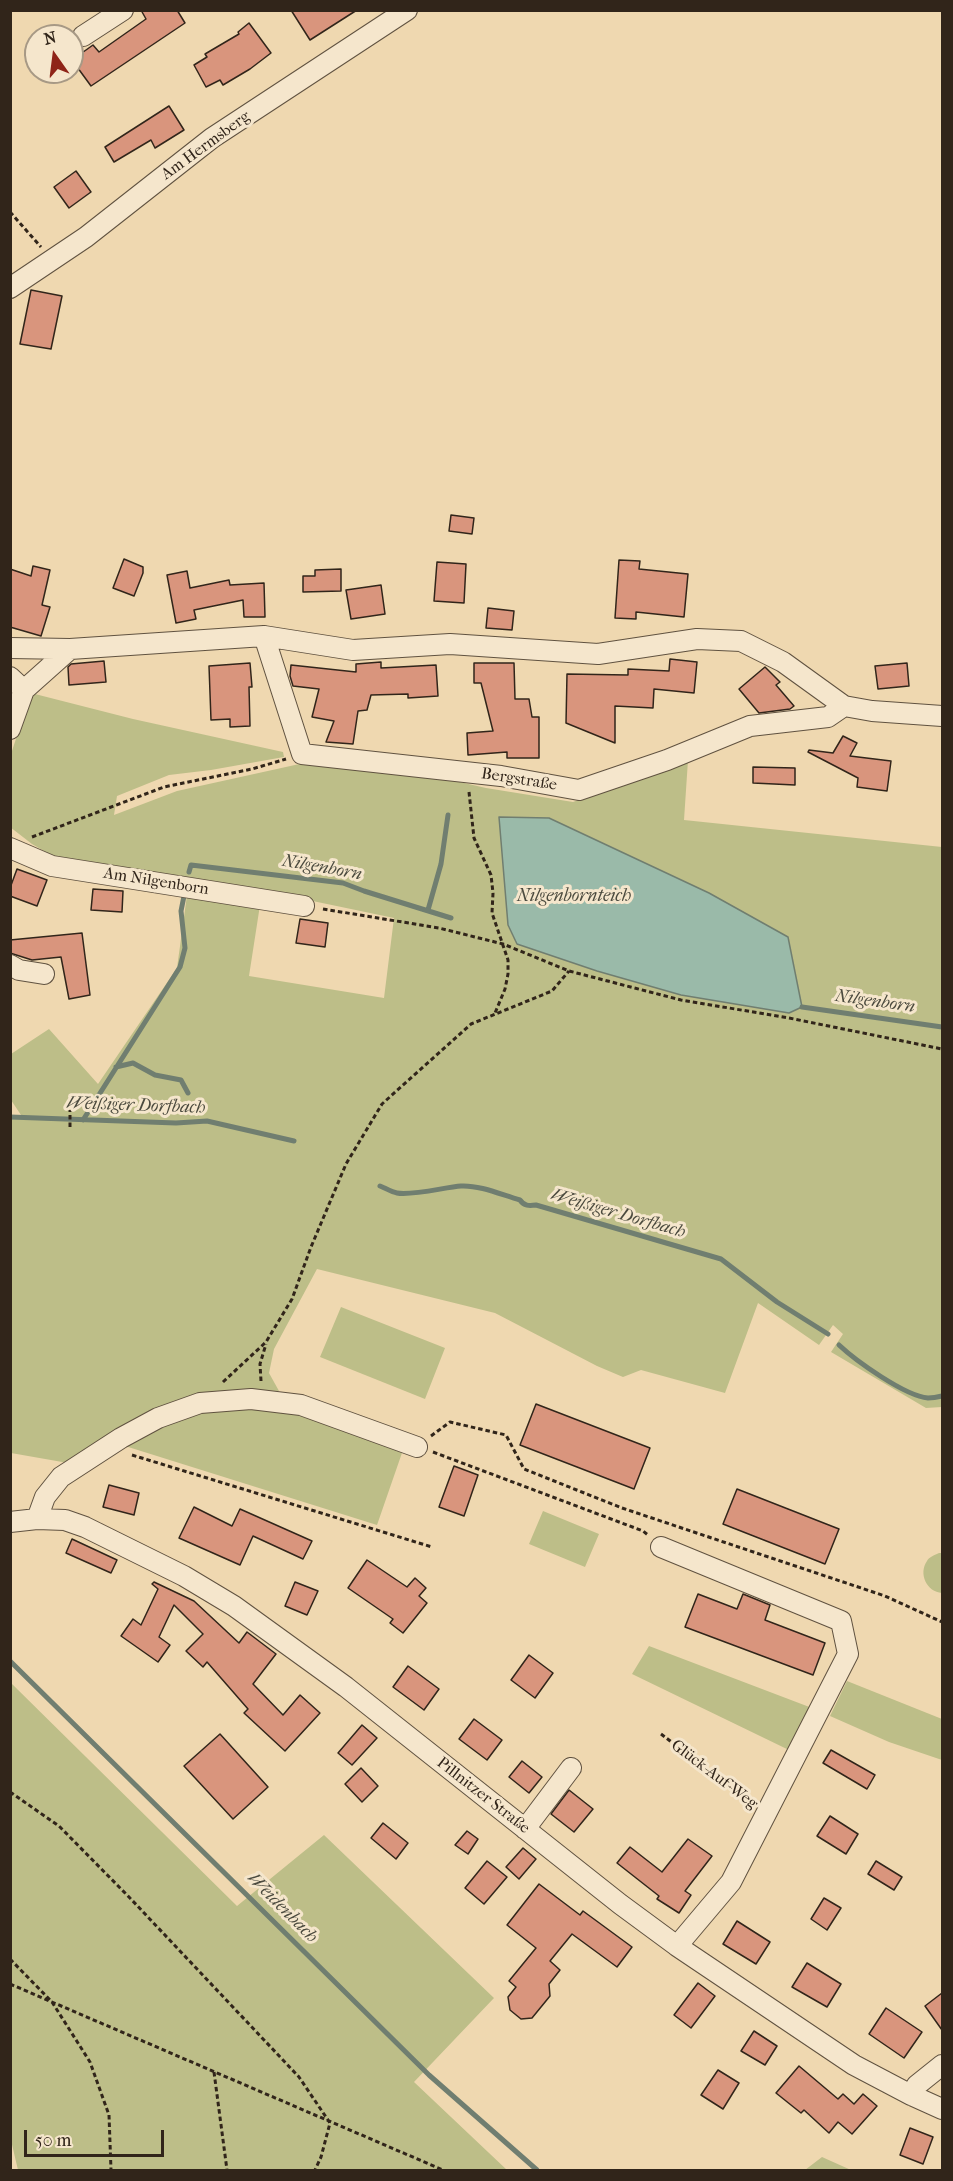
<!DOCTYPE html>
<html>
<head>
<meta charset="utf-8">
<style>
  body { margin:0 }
  #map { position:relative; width:953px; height:2181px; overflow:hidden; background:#efd8b0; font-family:"IM FELL French Canon",serif }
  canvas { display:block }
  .frame { position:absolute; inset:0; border:12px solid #31251a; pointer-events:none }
  .north { position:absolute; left:24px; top:24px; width:60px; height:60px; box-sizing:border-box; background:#f5e6cc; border:2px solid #a79985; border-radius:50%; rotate:346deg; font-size:16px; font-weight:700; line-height:24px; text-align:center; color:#31251a }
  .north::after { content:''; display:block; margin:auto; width:21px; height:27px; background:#8f2418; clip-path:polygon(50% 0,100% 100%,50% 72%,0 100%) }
  .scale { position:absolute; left:24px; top:2130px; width:140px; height:27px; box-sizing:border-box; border:3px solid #31251a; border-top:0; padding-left:8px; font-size:18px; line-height:21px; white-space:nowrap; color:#31251a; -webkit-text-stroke:4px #f5e6cc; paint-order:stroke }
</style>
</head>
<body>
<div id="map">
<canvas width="953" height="2181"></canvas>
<div class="frame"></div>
<div class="north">N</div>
<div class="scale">50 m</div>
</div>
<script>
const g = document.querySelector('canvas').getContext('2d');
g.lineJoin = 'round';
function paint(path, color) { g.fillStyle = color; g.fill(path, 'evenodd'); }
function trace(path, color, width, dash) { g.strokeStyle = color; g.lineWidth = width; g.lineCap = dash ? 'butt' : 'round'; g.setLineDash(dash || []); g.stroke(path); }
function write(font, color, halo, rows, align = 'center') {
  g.font = font + ' "IM FELL French Canon",serif'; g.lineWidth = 6; g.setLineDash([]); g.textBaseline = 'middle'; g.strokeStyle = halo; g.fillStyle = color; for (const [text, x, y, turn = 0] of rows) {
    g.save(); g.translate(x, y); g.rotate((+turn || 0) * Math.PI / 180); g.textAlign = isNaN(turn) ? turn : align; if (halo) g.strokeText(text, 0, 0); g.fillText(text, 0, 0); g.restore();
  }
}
const green = new Path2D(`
  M31,693l102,26 150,33 1,5 -73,13 -42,5 -52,21 -3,19 63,-24 127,-28 147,17 35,8 87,14 115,-42 -4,60 258,27v560l-16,1 -95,-56 12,-18 -10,-9 -14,20 -61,-42 -33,90 -84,-23 -18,7 -26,-11 -102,-53 -178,-44 -43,80 -5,24 10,18 -34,-1 -177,73 -57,-10 -1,-338h11l-10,-15v-46l38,-25 49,55 79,-116 10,-73 73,10 -11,71 135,22 10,-80 -91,-19 -242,-38 -29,-17 -22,-17 1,-73zM507,897l174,98 -84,-24 -80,-27 -9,-18z
  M341,1307l104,41 -20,51 -105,-42z
  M251,1406l46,5 106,39 -26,75 -252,-79 42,-22 36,-13z
  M543,1511l56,23 -14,33 -56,-23z
  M939,1553h3v40c-15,-1 -24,-19 -15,-32 2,-4 8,-6 12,-8z
  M649,1646l163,62 -21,43 -159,-77z
  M847,1681l95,38v41l-53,-18 -59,-26z
  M10,1682l227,224 87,-71 170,163 -80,84 93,88h-489l-8,-34z
  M822,2157l29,13h-46z`);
const water = new Path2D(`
  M499,817l50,1 160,75 79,44 14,70 -13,6 -108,-18 -84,-24 -80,-27 -9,-19z`);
const stream = new Path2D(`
  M189,872l2,-7 152,18 21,8 87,27
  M428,910l13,-46 7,-49
  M802,1007l140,20
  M116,1067l17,-4 22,12 26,5 7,13
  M10,1117l166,6 31,-2 87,20
  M83,1120l97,-153 5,-19 -4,-37 3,-15
  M380,1186c5,2 12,6 17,7 15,3 49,-6 64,-7 19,-1 41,9 59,14 4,6 9,6 16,5l185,54 56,43 51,32
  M839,1345c17,16 66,51 89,53 5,0 10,-1 14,-2
  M10,1661l419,414 108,95`);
const building = new Path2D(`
  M141,10h36l8,13 -94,63 -19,-26 21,-15 6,7 47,-33z
  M291,10h66l-47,30z
  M249,23l22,30 -21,16 -27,16 -3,-5 -14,7 -12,-22 13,-8 -2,-3 34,-20 -1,-2z
  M169,106l15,24 -29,18 -4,-8 -37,22 -9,-15z
  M76,171l15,21 -22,16 -15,-21z
  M31,290l31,6 -11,53 -31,-5z
  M451,515l23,3 -2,16 -23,-3z
  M124,559l19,8v6l-9,23 -21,-8z
  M619,560l21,1 -1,8 49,5 -4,43 -48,-5v7l-21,-1z
  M437,562l29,2 -2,39 -30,-2z
  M33,566l17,4 -8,35 8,2 -9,29 -31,-9v-58l21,7z
  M341,569v22l-38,1v-16h12v-6z
  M187,571l3,17 39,-8 1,5 34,-2 1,34h-21l-1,-17 -49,10 2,9 -20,4 -9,-48z
  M381,585l4,29 -34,5 -5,-29z
  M488,608l26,3 -2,19 -26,-2z
  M670,659l27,3 -3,31 -40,-4 -1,19 -38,-2v37l-49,-20 1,-49 61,1v-6l41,2z
  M104,661l2,21 -37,3 -1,-18 3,-3z
  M381,662v6l55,-3 2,31 -30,2v-4l-37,1 -4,15 -9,1 -5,33 -27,-2 8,-21 -22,-4 7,-28 -26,-3 -3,-10 1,-11 65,7v-8z
  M250,663l2,24h-3l1,39 -20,1v-8l-19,1 -2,-54z
  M474,663h40l1,36h14l3,18h7v41h-32v-6l-39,3 -1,-22 26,-2 -12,-48h-7z
  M907,663l2,23 -31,3 -3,-23z
  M765,667l15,15 -4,3 18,21 -4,3 -31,4 -20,-24z
  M843,736l14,7 -7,13 41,5 -4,30 -30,-4 1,-9 -50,-26 1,-2 24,3z
  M753,767l42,1v17l-42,-2z
  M17,869l30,11 -10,26 -27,-10v-8z
  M93,889l30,2 -1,21 -31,-2z
  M300,919l28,4 -3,24 -29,-4z
  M82,933l8,62 -21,4 -8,-42 -29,3 -22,-7v-13z
  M536,1404l114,44 -16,41 -114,-44z
  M454,1466l24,9 -14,41 -25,-9z
  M109,1485l30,8 -5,22 -31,-8z
  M737,1489l102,40 -14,35 -102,-40z
  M194,1507l38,19 8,-17 72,32 -9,18 -50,-23 -13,29 -61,-27z
  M72,1539l45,21 -6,13 -45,-20z
  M367,1560l40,27 8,-9 11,10 -7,8 8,7 -24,30 -13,-10 3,-4 -45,-31z
  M154,1582l40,19 45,42 8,-11 29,22 -23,30 30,31 17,-20 20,18 -35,38 -41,-38 4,-4 -41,-47 -4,5 -17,-16 17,-17 -29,-29 -15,32 11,8 -12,17 -37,-26 12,-17 8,6 17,-36 -6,-5z
  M295,1582l23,9 -11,24 -22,-9z
  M698,1594l39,15 6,-15 27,11 -5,15 60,23 -12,32 -128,-48z
  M529,1655l24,18 -18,25 -24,-18z
  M408,1666l31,23 -15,21 -31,-23z
  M474,1719l28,21 -15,20 -28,-21z
  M362,1725l15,13 -25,27 -14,-12z
  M220,1734l48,53 -35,32 -49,-53z
  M831,1750l44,25 -8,14 -44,-26z
  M522,1761l20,16 -13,16 -20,-16z
  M361,1768l17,18 -16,16 -17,-18z
  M569,1790l24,19 -19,23 -23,-18z
  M830,1816l28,18 -12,20 -29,-18z
  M383,1823l25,20 -12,16 -25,-21z
  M467,1831l11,8 -10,15 -13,-9z
  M688,1839l24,17 -27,35 6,4 -12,18 -22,-14 2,-3 -42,-33 13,-16 32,25z
  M523,1848l13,11 -17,20 -13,-12z
  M487,1861l20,16 -23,27 -19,-16z
  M876,1861l26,16 -8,13 -26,-16z
  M539,1884l41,31 3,-4 49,36 -15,20 -45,-33 -22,27 10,9 -11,14 1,12 -18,22 -11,1 -11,-9 -2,-13 8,-10 -7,-6 27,-33 -29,-23z
  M824,1898l17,10 -14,22 -16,-11z
  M737,1921l33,21 -14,22 -33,-20z
  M807,1963l34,21 -14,23 -35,-20z
  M698,1983l17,13 -24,32 -17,-13z
  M942,1993v37l-17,-24z
  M886,2008l36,24 -18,26 -35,-24z
  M754,2031l23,15 -12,19 -24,-14z
  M799,2066l39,33 5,-5 11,10 9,-10 14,12 -25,28 -14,-12 -9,11 -25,-23 -3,3 -25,-20z
  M718,2070l21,13 -16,26 -22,-14z
  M910,2128l23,9 -10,27 -23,-9z`);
const path = new Path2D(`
  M10,212l31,35
  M469,792l5,46 17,37 2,18 -1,20 16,47v14l-3,15 -10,24
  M32,837l132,-50 88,-18 34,-10
  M323,909l116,19 64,16 66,27 112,29 108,18 153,31
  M70,1127v-17
  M261,1381l-1,-17 6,-20
  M223,1382l43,-40 26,-43 19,-52 35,-83 36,-60 89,-80 81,-33 17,-20
  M431,1436l19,-14 56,13 18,34 98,39 263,88 57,26
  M433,1452l210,79 5,4
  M132,1455l300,92
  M661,1734l89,68
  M10,1792l49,34 70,71 170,180 31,46 -9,34 -6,13
  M10,1959l42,43 38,60 19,53 2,55
  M10,1984l433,186
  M214,2072l13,98`);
const minor = new Path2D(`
  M83,36l40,-26
  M10,288l76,-51 126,-99 195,-128
  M264,636l38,118 199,22 78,14 88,-30 83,-34 78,-9 16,-11
  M10,648l60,1 194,-13 89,14 97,-6 148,10 99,-15 44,2 42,21 61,44 28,5 70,5
  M10,677l14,13
  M10,729l14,-39 46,-41
  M10,848l42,18 252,40
  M10,965l9,5 25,4
  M37,1519l8,-22 16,-20 60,-39 37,-20 42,-15 51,-4 50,6 116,42
  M10,1522l27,-3 28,1 20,7 99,49 50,30 112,81 274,217 57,42 177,119 57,30 31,14
  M661,1547l180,74 7,33 -117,228 -54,64
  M525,1829l46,-61
  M911,2095l6,-10 25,-20`);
const streetNames = [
  ["Am Hermsberg",206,146,-36],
  ["Bergstraße",519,780,9],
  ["Am Nilgenborn",156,882,9],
  ["Glück-Auf-Weg",714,1775,37],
  ["Pillnitzer Straße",483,1796,38]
];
const waterNames = [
  ["Nilgenborn",322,868,10],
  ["Nilgenbornteich",574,897],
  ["Nilgenborn",875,1002,8],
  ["Weißiger Dorfbach",136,1106,2],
  ["Weißiger Dorfbach",618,1214,16],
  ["Weidenbach",282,1908,45]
];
paint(green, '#bdbe88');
paint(water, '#9abaa9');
trace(water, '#707e70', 1.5);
trace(stream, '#707e70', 5);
paint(building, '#d9957d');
trace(building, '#31251a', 1.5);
trace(minor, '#605240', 22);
trace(path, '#31251a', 3, [4.5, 3]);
trace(minor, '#f5e6cc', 20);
write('16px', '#31251a', '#f5e6cc', streetNames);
write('italic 18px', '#4b4a3e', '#f5e6cc', waterNames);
</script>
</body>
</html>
